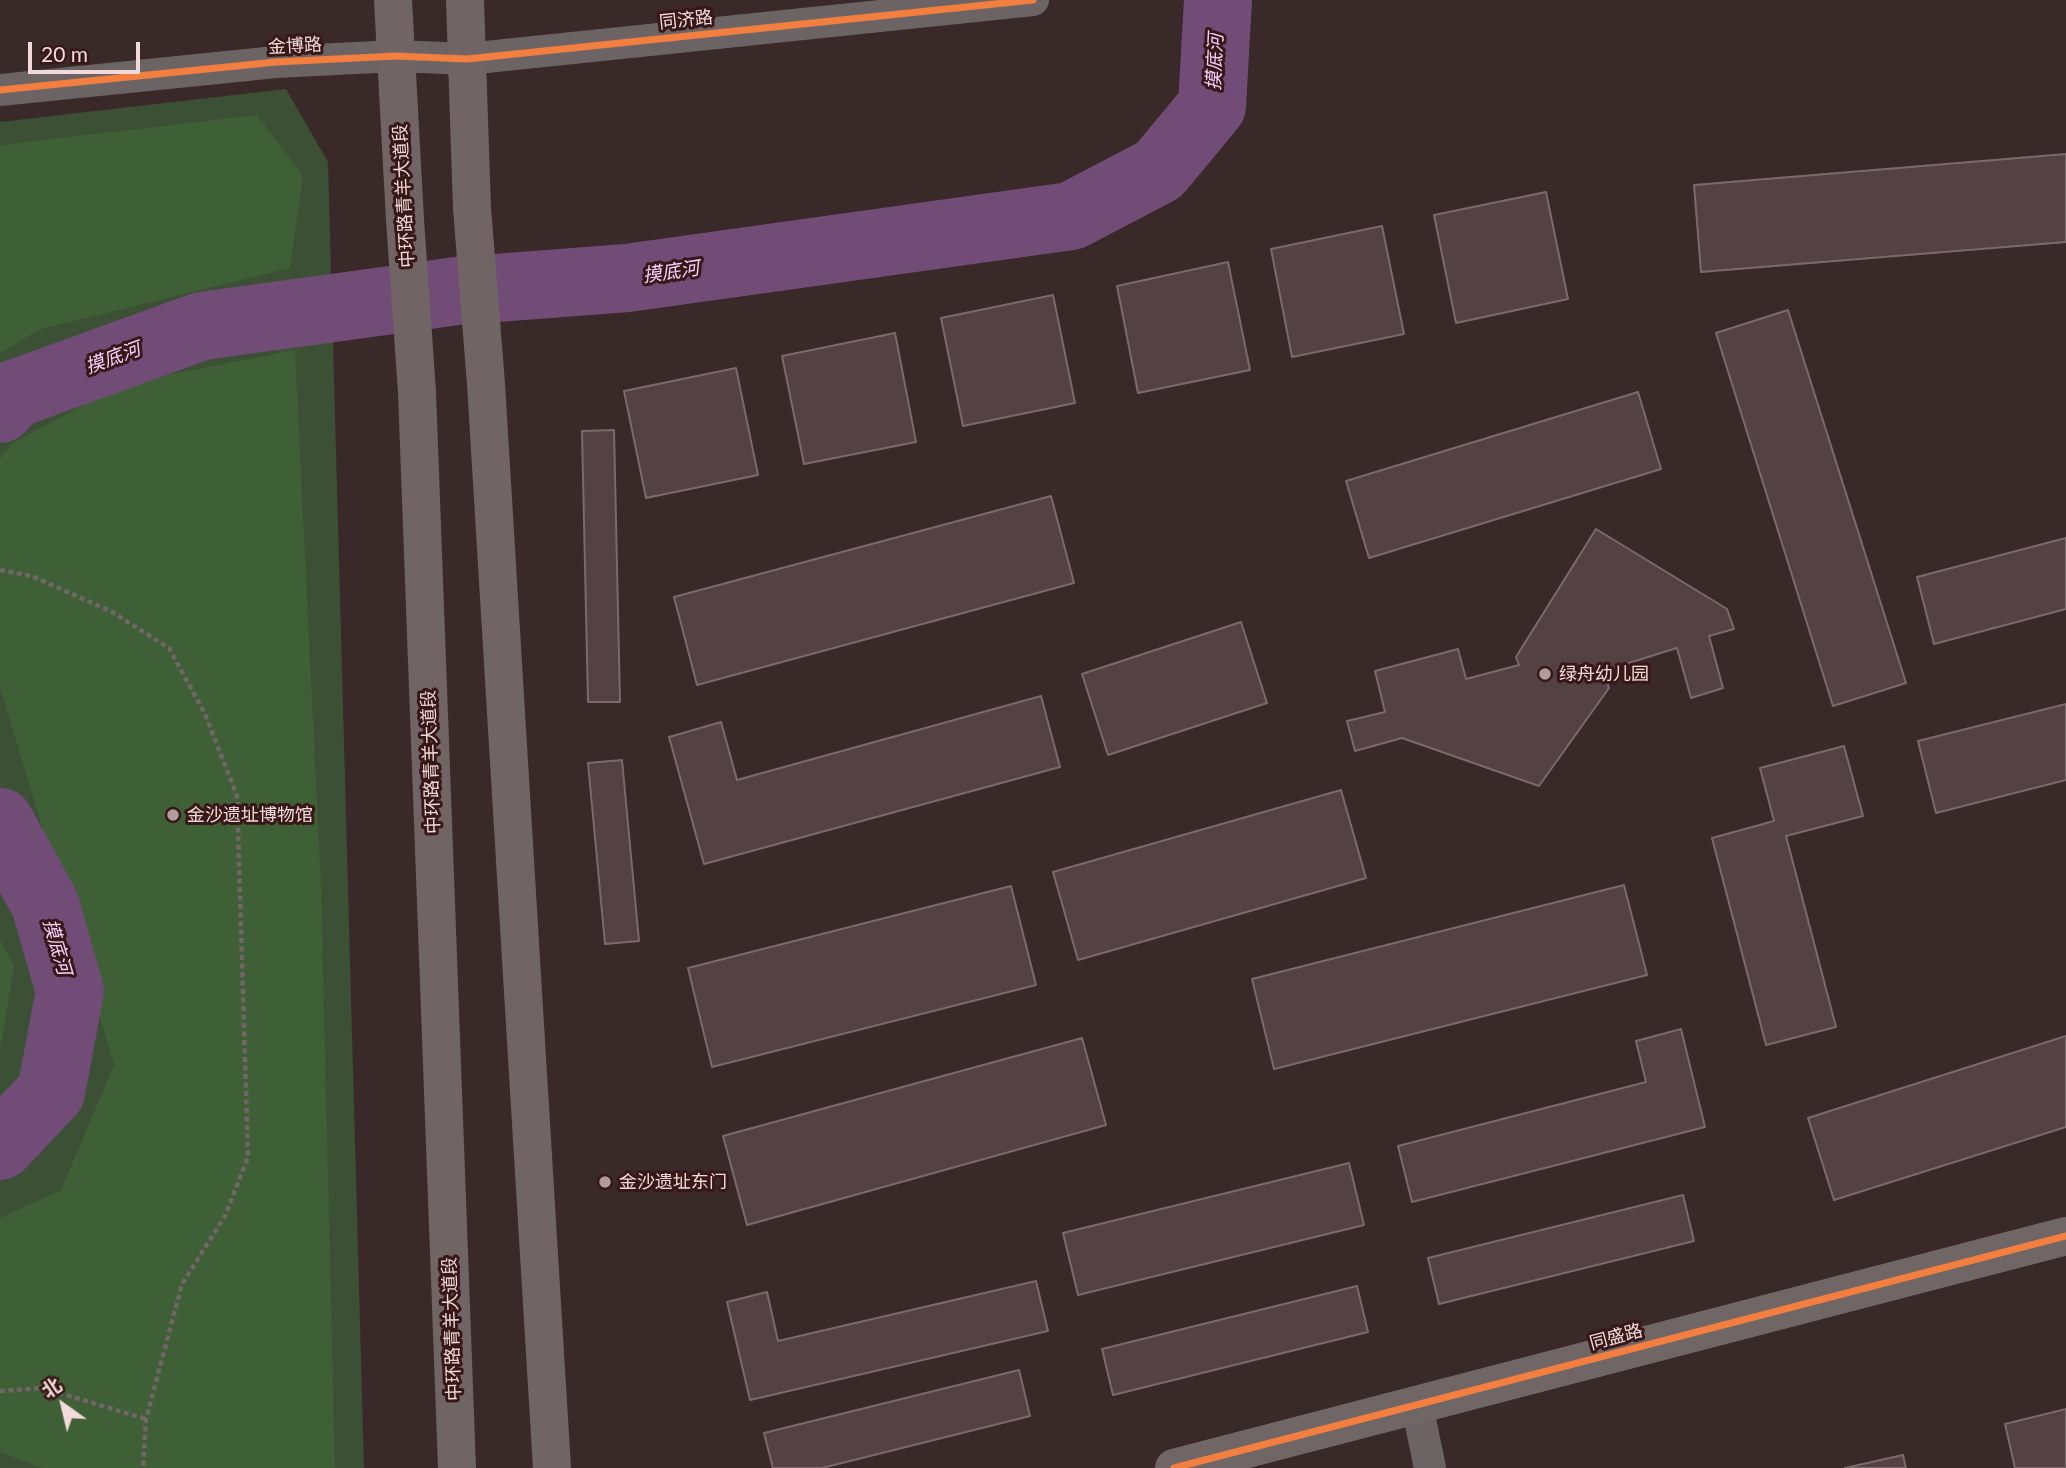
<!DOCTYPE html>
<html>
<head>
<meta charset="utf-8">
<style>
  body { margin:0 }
  #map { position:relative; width:2066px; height:1468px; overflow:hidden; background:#3a2929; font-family:Lato,"Noto Sans SC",sans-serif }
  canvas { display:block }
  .north { position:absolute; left:28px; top:1370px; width:70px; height:70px; -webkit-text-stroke:5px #371718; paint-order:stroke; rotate:326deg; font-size:19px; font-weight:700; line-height:28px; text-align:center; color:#f1dad9 }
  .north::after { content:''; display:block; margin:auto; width:24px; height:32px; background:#f1dad9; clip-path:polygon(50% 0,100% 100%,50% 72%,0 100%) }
  .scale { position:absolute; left:28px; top:42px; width:112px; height:32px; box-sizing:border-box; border:4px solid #f1dad9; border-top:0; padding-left:9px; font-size:21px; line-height:24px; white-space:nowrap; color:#f1dad9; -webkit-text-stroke:5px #371718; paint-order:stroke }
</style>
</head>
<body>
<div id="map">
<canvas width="2066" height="1468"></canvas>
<div class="north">北</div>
<div class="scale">20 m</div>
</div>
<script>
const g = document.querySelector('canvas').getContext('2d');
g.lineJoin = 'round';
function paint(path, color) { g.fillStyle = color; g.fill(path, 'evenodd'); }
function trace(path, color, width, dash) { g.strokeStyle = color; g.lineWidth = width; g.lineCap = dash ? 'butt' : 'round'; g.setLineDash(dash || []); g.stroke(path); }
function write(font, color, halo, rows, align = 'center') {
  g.font = font + ' Lato,"Noto Sans SC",sans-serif'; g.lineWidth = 6; g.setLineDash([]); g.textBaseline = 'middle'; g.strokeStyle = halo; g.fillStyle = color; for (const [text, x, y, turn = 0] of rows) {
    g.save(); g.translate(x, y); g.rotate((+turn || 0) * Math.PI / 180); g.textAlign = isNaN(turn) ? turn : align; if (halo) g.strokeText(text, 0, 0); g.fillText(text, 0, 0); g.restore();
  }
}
const green = new Path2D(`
  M286,89l42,73 36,1306h-364v-1346z`);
const forest = new Path2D(`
  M257,115l46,61 -13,92 -252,62 -38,24v-209z
  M295,350l26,536 14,582h-293l-42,-16v-234l61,-28 53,-125 -114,-377v-229l12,-16 114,-60z
  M0,940l14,25 -14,86z`);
const river = new Path2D(`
  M0,409l14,-15 188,-68 255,-35 170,-13 444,-62 88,-46 53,-64 6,-106
  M0,822l45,82 25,87 -19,101 -51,54`);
const building = new Path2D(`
  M2066,154v88l-365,30 -7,-87z
  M1546,192l22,107 -112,24 -22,-108z
  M1382,226l22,108 -112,23 -21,-108z
  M1228,262l22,108 -112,23 -21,-107z
  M1053,295l22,108 -112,23 -22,-108z
  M1788,310l118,373 -73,23 -117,-373z
  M895,333l21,109 -112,22 -22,-108z
  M736,368l22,107 -112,23 -22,-107z
  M1638,392l23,77 -292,89 -23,-77z
  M614,430l6,272h-32l-6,-271z
  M1051,496l23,87 -377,102 -23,-88z
  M1596,529l131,80 7,20 -25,7 14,52 -32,10 -14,-50 -74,23 6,17 -70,98 -137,-48 -47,13 -8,-30 38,-9 -10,-41 83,-22 8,30 53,-14 -3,-8z
  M2066,538v71l-132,35 -17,-67z
  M1241,622l26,81 -159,52 -26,-81z
  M1041,696l19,71 -356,97 -35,-127 52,-15 16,58z
  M2066,704v76l-130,33 -18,-72z
  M1844,746l19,70 -77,20 50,191 -70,18 -54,-207 62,-17 -14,-53z
  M622,760l17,181 -34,3 -17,-181z
  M1341,790l25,88 -288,82 -25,-88z
  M1624,885l23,90 -373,94 -22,-90z
  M1011,886l25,99 -324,82 -24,-99z
  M1681,1029l24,98 -293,75 -14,-56 248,-64 -10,-41z
  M2066,1036v91l-232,73 -26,-82z
  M1082,1038l24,87 -359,100 -24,-89z
  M1349,1163l15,62 -286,70 -15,-62z
  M1683,1195l11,46 -255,63 -11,-46z
  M1036,1281l12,50 -298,69 -23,-98 40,-10 11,49z
  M1357,1286l11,46 -255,63 -11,-46z
  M1019,1370l11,46 -208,52h-49l-9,-35z
  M2066,1409v59h-51l-10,-44z
  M1903,1455l3,13h-61z`);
const path = new Path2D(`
  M0,570l32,6 80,36 57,36 36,66 32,82 11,361 -23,59 -43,68 -36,135 -3,49
  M0,1391l43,-3 103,31`);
const street = new Path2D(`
  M0,90l276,-28 120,-6 71,3 566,-59
  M1417,1405l13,63`);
const secondary = new Path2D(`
  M1174,1468l892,-232`);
const primary = new Path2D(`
  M393,0l12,220 12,172 40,1076
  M465,0l7,208 14,176 66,1084`);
const cycleway = new Path2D(`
  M0,90l276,-28 120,-6 71,3 566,-59
  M1174,1468l892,-232`);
const markers = [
  [1545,674,7,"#b19c9b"],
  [173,815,7,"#b19c9b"],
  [605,1182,7,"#b19c9b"]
];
const streetNames = [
  ["同济路",686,20,-6],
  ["金博路",295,46,-3],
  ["中环路青羊大道段",404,196,-93],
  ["中环路青羊大道段",431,762,-92],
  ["中环路青羊大道段",452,1329,-92],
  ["同盛路",1616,1337,-15]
];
const poiNames = [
  ["绿舟幼儿园",1559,674],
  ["金沙遗址博物馆",187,815],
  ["金沙遗址东门",619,1182]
];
const waterNames = [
  ["摸底河",1215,62,-87],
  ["摸底河",671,272,-8],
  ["摸底河",113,358,-20],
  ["摸底河",57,947,74]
];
paint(green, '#3b5034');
paint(forest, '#3f5f36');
trace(river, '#714c77', 68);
paint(building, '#544144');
trace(building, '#7a6a6d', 2);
trace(path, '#706666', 4.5, [5, 3.5]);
trace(street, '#6c6464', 32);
trace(secondary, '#716666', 38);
trace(primary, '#716464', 38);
trace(cycleway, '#f27e40', 7);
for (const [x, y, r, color] of markers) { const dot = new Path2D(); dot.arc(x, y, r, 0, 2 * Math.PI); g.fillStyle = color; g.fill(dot); trace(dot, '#371718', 2.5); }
write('18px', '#f1dad9', '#371718', streetNames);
write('18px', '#f1dad9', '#371718', poiNames, 'left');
write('italic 19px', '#f5d1fd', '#371718', waterNames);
</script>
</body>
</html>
